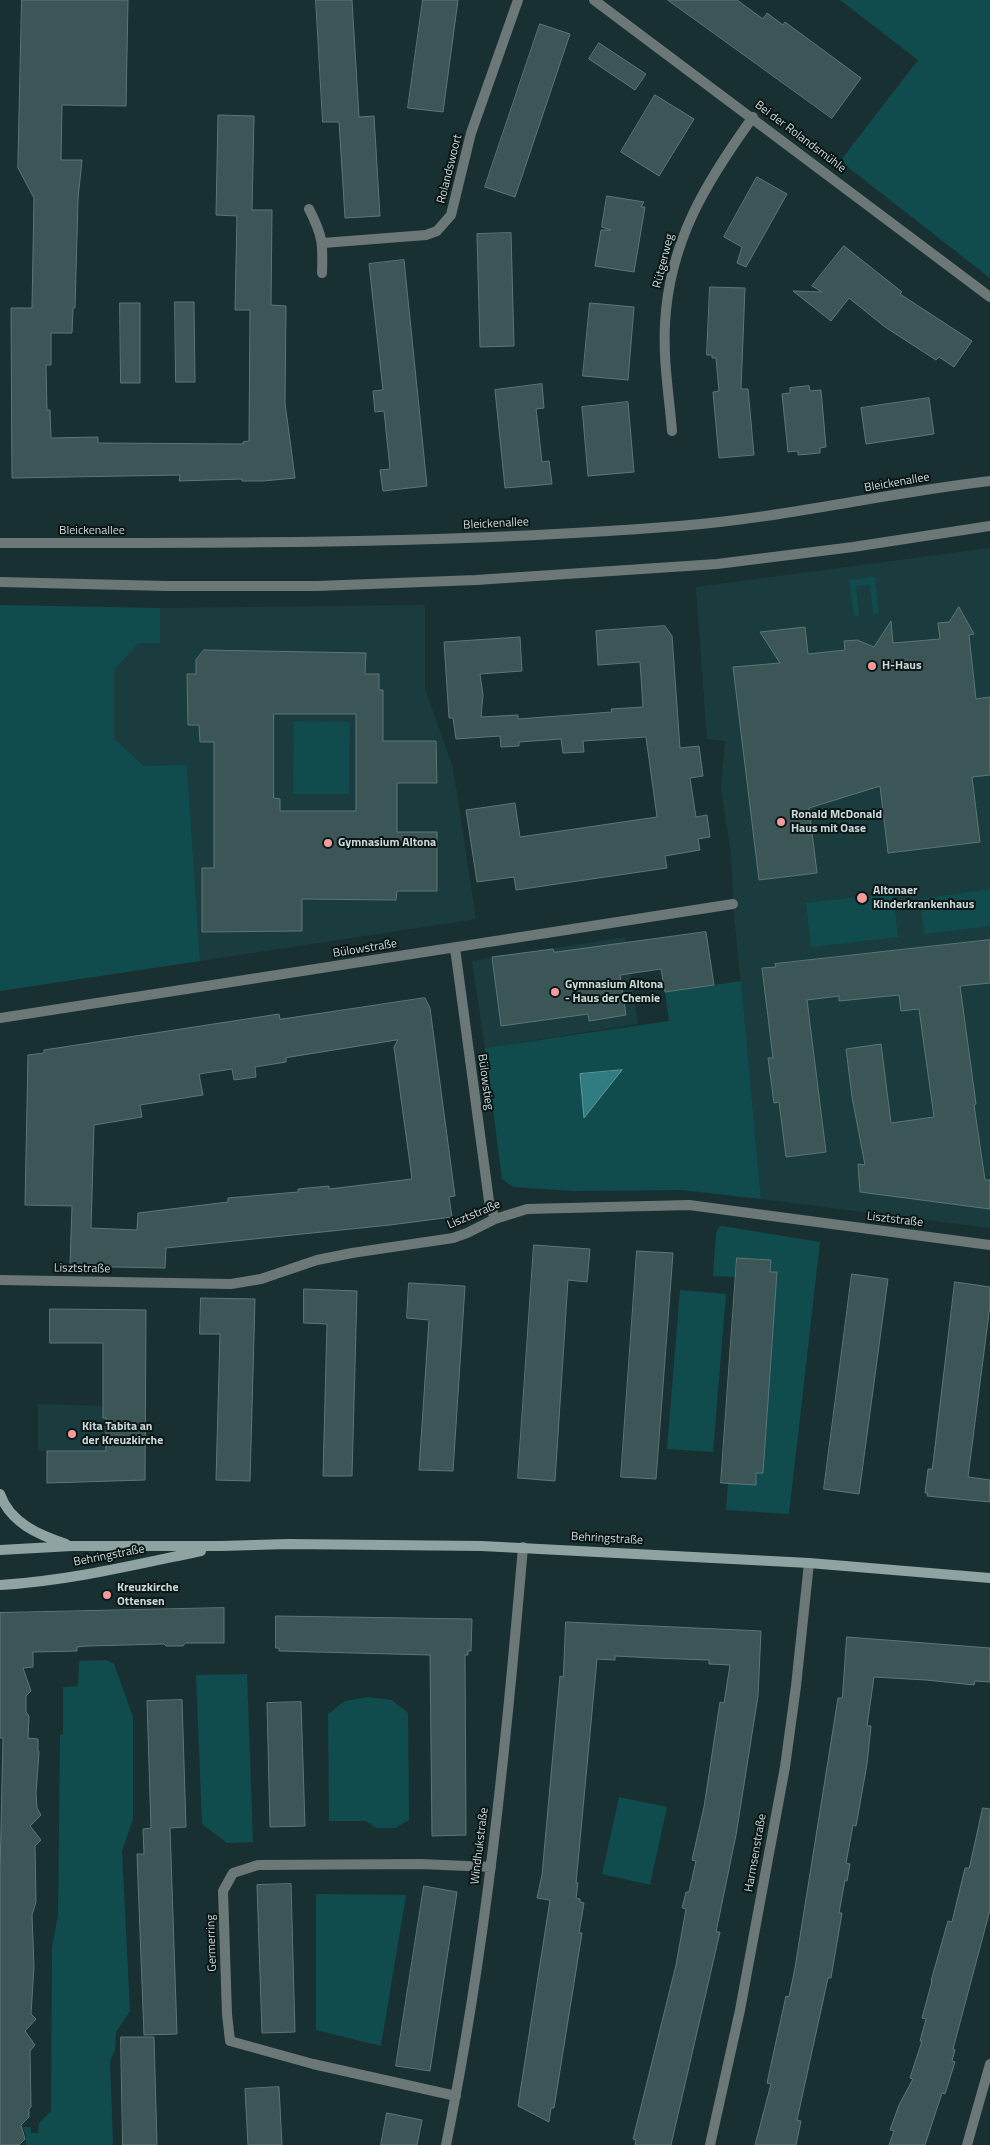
<!DOCTYPE html>
<html>
<head>
<meta charset="utf-8">
<style>
  body { margin:0 }
  canvas { display:block; background:#183031 }
</style>
</head>
<body>
<canvas width="990" height="2145"></canvas>
<script>
const g = document.querySelector('canvas').getContext('2d');
g.lineJoin = 'round';
function paint(path, color) { g.fillStyle = color; g.fill(path, 'evenodd'); }
function trace(path, color, width, dash) { g.strokeStyle = color; g.lineWidth = width; g.lineCap = dash ? 'butt' : 'round'; g.setLineDash(dash || []); g.stroke(path); }
function write(font, color, halo, rows, align = 'center') {
  g.font = font + ' "Titillium Web",sans-serif'; g.lineWidth = 4; g.setLineDash([]); g.textBaseline = 'middle'; g.strokeStyle = halo; g.fillStyle = color; for (const [text, x, y, turn = 0] of rows) {
    g.save(); g.translate(x, y); g.rotate((+turn || 0) * Math.PI / 180); g.textAlign = isNaN(turn) ? turn : align; if (halo) g.strokeText(text, 0, 0); g.fillText(text, 0, 0); g.restore();
  }
}
const built = new Path2D(`
  M990,548v680l-229,-29 -27,-285 -3,-60 -10,-67 4,-46 -18,-2 -11,-152z
  M425,605v84l28,79 23,151 -276,42 -13,-195h-43l-30,-28v-69l25,-26h21v-35z
  M625,937l13,87 -153,24 -13,-87z
  M38,1404l65,2v12h3v33h-68z`);
const green = new Path2D(`
  M840,0h150v278l-141,-110 -8,-8 77,-100z
  M875,577l4,36 -6,1 -3,-29 -14,1 3,30h-5l-5,-36z
  M0,605l160,3v35h-21l-25,27v68l30,28 43,-1 13,196 -200,30z
  M294,721l56,1 -1,72h-56z
  M990,889v37l-66,8 -4,-35z
  M893,893l5,44 -87,10 -5,-44z
  M741,981l20,218 -79,-9 -108,1 -61,-4 -11,-8 -17,-131 184,-27 -4,-29z
  M722,1226l98,16 -31,272 -63,-4 2,-27 27,2 1,-12h7l14,-201h-7l1,-12 -34,-2 -2,19 -22,-1 3,-43 3,-6z
  M680,1290l46,4 -13,158 -46,-3z
  M106,1660l8,4 19,53v102l-11,32 8,160 -14,21 -1,18 -5,11 3,84h-87v-10l-3,-8h8v6h7l1,-10 12,-12 1,-164 6,-32 2,-180 3,-1v-47l15,-1 1,-25z
  M247,1674l6,168 -26,1 -25,-19 -6,-149z
  M368,1697l24,3 16,13 1,107 -14,8h-19l-10,-7h-37l-1,-107 17,-13z
  M619,1797l48,10 -17,78 -48,-11z
  M316,1894l90,1 -25,151 -65,-16z`);
const water = new Path2D(`
  M622,1070l-38,48 -4,-44z`);
const building = new Path2D(`
  M22,0h106l-2,106 -64,-1 -1,55h21l-4,39 -3,109h-2l-1,25h-21v32h-5l1,45h3l1,28 47,-1v6l145,1v-2l6,-1 1,-131h-15l2,-94 -21,-1 2,-100 36,1 -2,94h20l-1,95 15,1 -1,97 10,75 -32,3h-21v-2l-63,2 1,-6 -168,3 -1,-170h21l2,-110 -16,-30z
  M316,0h36l7,117 15,-1 6,100 -35,2 -6,-96h-16z
  M423,0h35l-15,112 -35,-4z
  M668,0h69l26,19 4,-6 16,12 2,-3 76,56 -29,40z
  M540,24l30,10 -55,163 -30,-10z
  M599,43l47,31 -11,16 -46,-31z
  M655,95l39,24 -35,57 -38,-24z
  M757,177l30,17 -41,73 -9,-4 5,-16 -18,-10z
  M607,196l37,6 -3,5h4l-11,65 -39,-6 6,-36h10l-9,-3z
  M511,233l3,113 -34,1 -3,-113z
  M844,246l58,46 -2,2 72,47 -18,26 -15,-10 -3,3 -51,-33 -36,-29 -18,23 -38,-30 29,1 -10,-6z
  M404,260l23,226 -44,5 -3,-21 10,-1 -6,-58 -9,1 -2,-21 10,-1 -14,-126z
  M710,287l35,1 -4,101h7l6,66 -35,3 -6,-66 6,-1 -3,-33h-4v-3h-5z
  M175,302h19l1,80h-19z
  M120,303h20v80h-19z
  M590,303l44,4 -6,73 -45,-4z
  M542,384l2,24 -8,1 3,26 3,27 7,-1 3,23 -47,4 -10,-98z
  M809,386l1,5 11,-1 5,57 -6,1v5l-22,2v-4l-10,1 -6,-58 8,-1v-5z
  M929,398l5,36 -68,10 -5,-36z
  M628,402l6,70 -46,4 -6,-69z
  M959,607l15,27 -5,1 7,64 14,-2v78l-18,2 8,65 -92,11 -8,-67 -71,22 8,65 -58,7 -26,-213 47,-4 -20,-31 45,-5 3,27 37,-4 -1,-9 13,-1 17,7 17,-26 2,22 47,-4 -2,-16 11,-1z
  M665,626l7,10 8,112 19,-2 4,30 -13,2 6,39 11,-2 3,22 -12,2 2,11 -35,6 2,12 -151,22 -2,-13 -37,5 -11,-72 49,-7 5,34 137,-20 -11,-80 -63,4 1,11 -21,1 -2,-14 -42,3v4l-18,1 -1,-11 -44,3 -3,-21h-4l-5,-76 76,-5 2,34 -42,3 3,21 -2,22 37,-2v4l94,-7 -1,-3 32,-2 -3,-45 -42,3 -2,-34z
  M204,650l162,3 -1,21h14v16h4v51h53l1,42h-40v49h40v59h-40l-1,9 -94,-1v32l-100,1v-64h12v-126h-14l-1,-17h-11l-1,-51h9v-14zM274,714h82v97h-76v-12l-6,-1z
  M706,932l8,53 -49,7 -4,-23 -41,6 6,40 -37,6 -1,-7 -87,12 -9,-69 61,-8 1,3z
  M990,940v43l-30,3 16,118 -2,1 11,75h5v29l-130,-17 -2,-28 7,1 -13,-68 -6,-48 35,-5 10,79 43,-6 -15,-108 -18,2 -2,-16 -60,6v-5l-32,4 19,152 -40,5 -7,-55 -5,1 -6,-45h5l-11,-90 14,-1 -1,-3z
  M425,998l5,10 25,188 -6,1 3,20 -62,8 -224,23 -1,20 -50,-1 -45,-2 2,-59 -47,-1 3,-150 16,-2v-3l235,-36 1,5zM398,1040l-4,7 18,132 -83,10v-3l-31,3v3l-70,6v4l-90,11 -1,17 -46,-2 3,-103 48,-8 -2,-12 63,-10 -4,-21 33,-5 2,11 22,-3 -1,-10 31,-5v-4z
  M534,1245l56,4 -3,33 -19,-2 -13,201 -37,-3z
  M637,1251l36,2 -17,226 -35,-2z
  M737,1258l34,2 -1,12h7l-14,201h-7v12l-35,-2z
  M852,1274l36,5 -29,215 -35,-5z
  M955,1282l35,5v18l-22,172 22,3v22l-63,-6 1,-3h-3l3,-24h4z
  M409,1283l56,3 -12,185 -34,-1 10,-150 -22,-2z
  M304,1289l53,2 -5,185h-29l4,-152 -23,-1z
  M201,1298l54,1 -5,182 -34,-1 4,-146h-20z
  M50,1309l96,1 -1,170 -98,3v-32h59v-33h-3v-75h-53z
  M224,1608v35h-39l-2,3h-17l-2,-2 -77,2 -10,1v4l-44,1v15l-10,1 8,23 -5,5v16l3,4 -1,22 10,1v11l1,2 -3,42 1,14 4,7 -11,11 11,14 -6,6 1,56 -4,13 2,52 -3,47 5,5 -11,12 10,14 -5,6 1,56 -2,2v8l-8,8 4,14 -6,6h-19v-271l3,-136h-3v-125z
  M276,1616l196,3 -1,32h-3v4h-3l1,180 -34,1 -2,-181 -151,-4v-3h-3z
  M566,1622l195,9 -3,65 -22,139 -20,97h4l-49,213h-36l1,-5 -3,-1 43,-174 10,-56 -4,-1 4,-16h3l7,-31 -4,-1 12,-53 16,-105 4,1 6,-38 -21,-1v-4l-55,-2 -39,-2v4l-18,-1 -21,224h2l-2,15 4,1v3l4,1 -5,30h3l-28,175h-3l-2,14 -31,-16 32,-206 -13,-2 5,-23 18,-199 3,1z
  M847,1637l143,11v34l-15,-1 -1,4 -48,-5 -52,-3 -7,49h4l-4,38 -11,62 -3,-1 -4,22 -3,16 4,1 -3,17 -2,-1 -6,33h3l-11,65h-3l-31,142 4,1 -5,24h-41l16,-61 -4,-1 19,-87 3,1 6,-29 43,-270h4z
  M182,1700l4,127 -16,1 7,206 -33,1 -7,-181h7l-1,-25 8,-1 -4,-127z
  M301,1702l4,124 -35,1 -3,-124z
  M983,1808l7,1v101l-37,139 2,1 -3,11 3,1 -10,32 -3,-1 -17,52h-36l5,-14 -4,-1 9,-25 14,-26 -3,-1 12,-37h-2l6,-22 -4,-1 10,-37h-1l17,-60 4,1 13,-54h4z
  M291,1884l4,148 -33,1 -5,-148z
  M424,1886l33,6 -27,179 -34,-5z
  M121,2037h33l3,108h-34z
  M279,2087l3,58h-34l-3,-56z
  M387,2113l35,7 -5,25h-36z`);
const minor = new Path2D(`
  M594,0l396,297
  M309,209c14,27 14,35 13,64
  M323,243l103,-8 11,-4 14,-16 20,-82 47,-133
  M672,431c-3,-36 -9,-71 -7,-107 4,-82 41,-142 88,-207
  M0,543c226,0 453,1 679,-17 104,-8 207,-33 311,-45
  M0,582l167,4h150l159,-6 241,-16 136,-17 137,-21
  M455,948l34,253 6,18
  M0,1018l733,-114
  M0,1280l231,4 30,-5 56,-19 35,-7 101,-15 14,-5 28,-14 32,-10 162,-4 301,40
  M456,2096l-143,-32 -83,-23 -3,-27 -4,-123 10,-18 25,-8 162,-1 71,3
  M446,2145c40,-197 60,-398 77,-598
  M710,2145l30,-135 45,-243 11,-81 13,-123
  M967,2145l23,-81`);
const secondary = new Path2D(`
  M0,1494c10,29 39,41 66,50
  M0,1550l72,-4h149l67,-2 194,2 327,17 181,15
  M0,1585c68,-4 134,-20 201,-34`);
const markers = [
  [872,666,5,"#f59b9c"],
  [781,822,5,"#f59b9c"],
  [328,843,5,"#f59b9c"],
  [862,898,6,"#f59b9c"],
  [555,992,5,"#f59b9c"],
  [72,1434,5,"#f59b9c"],
  [107,1595,5,"#f59b9c"]
];
const streetNames = [
  ["Bei der Rolandsmühle",800,137,37],
  ["Rolandswoort",450,169,-76],
  ["Rütgerweg",664,261,-76],
  ["Bleickenallee",897,483,-10],
  ["Bleickenallee",496,524,-3],
  ["Bleickenallee",92,531],
  ["Bülowstraße",365,949,-9],
  ["Bülowstieg",485,1082,82],
  ["Lisztstraße",474,1215,-23],
  ["Lisztstraße",895,1220,7],
  ["Lisztstraße",82,1269,1],
  ["Behringstraße",607,1539,3],
  ["Behringstraße",109,1556,-11],
  ["Windhukstraße",480,1846,-83],
  ["Harmsenstraße",756,1853,-80],
  ["Germerring",212,1943,-92]
];
const poiNames = [
  ["H-Haus",882,666],
  ["Ronald McDonald",791,815],
  ["Haus mit Oase",791,829],
  ["Gymnasium Altona",338,843],
  ["Altonaer",873,891],
  ["Kinderkrankenhaus",873,905],
  ["Gymnasium Altona",565,985],
  ["- Haus der Chemie",565,999],
  ["Kita Tabita an",82,1427],
  ["der Kreuzkirche",82,1441],
  ["Kreuzkirche",117,1588],
  ["Ottensen",117,1602]
];
paint(built, '#1a3c3e');
paint(green, '#104b4e');
paint(water, '#2f7d81');
trace(water, '#5e989b', 1);
paint(building, '#3c5657');
trace(building, '#5c7677', 1);
trace(minor, '#6c7778', 10);
trace(secondary, '#90a3a3', 10);
for (const [x, y, r, color] of markers) { const dot = new Path2D(); dot.arc(x, y, r, 0, 2 * Math.PI); g.fillStyle = color; g.fill(dot); trace(dot, '#0b1616', 2); }
write('12px', '#cad8d8', '#0b1616', streetNames);
write('bold 12px', '#cad8d8', '#0b1616', poiNames, 'left');
</script>
</body>
</html>
